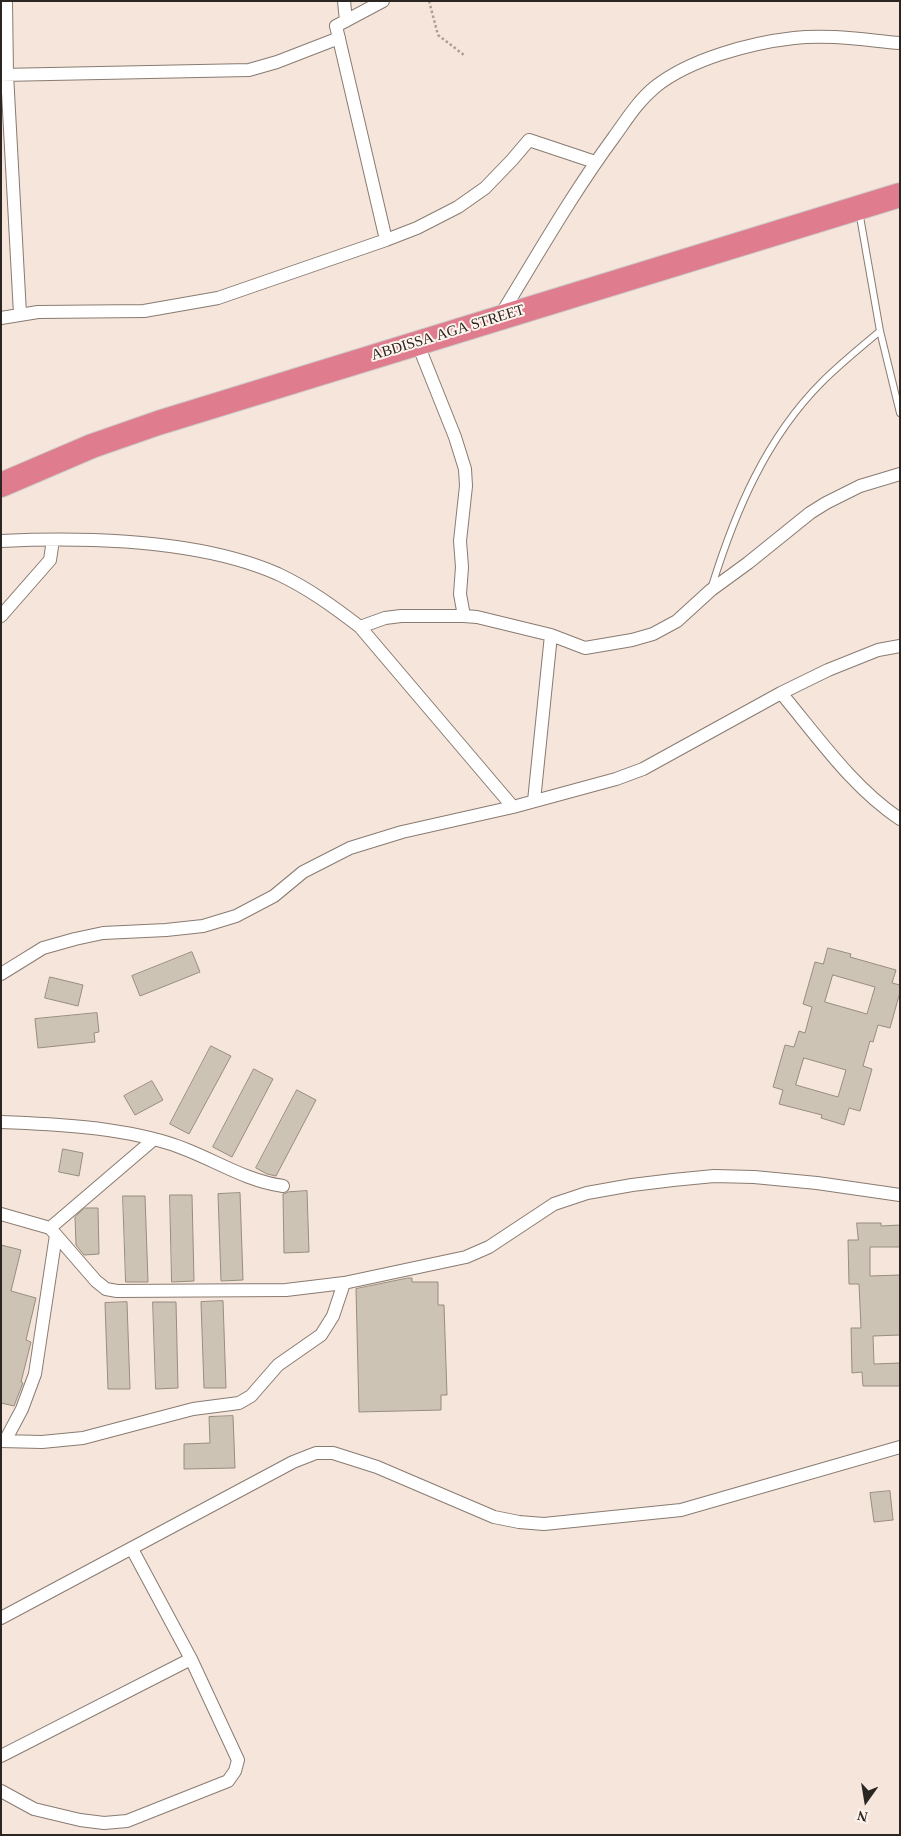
<!DOCTYPE html>
<html>
<head>
<meta charset="utf-8">
<style>
  body { margin:0 }
  #map { position:relative; width:901px; height:1836px; overflow:hidden; background:#f6e5db; font-family:"Times New Roman",serif }
  canvas { display:block }
  .frame { position:absolute; inset:0; border:2px solid #2c2622; pointer-events:none }
  .north { position:absolute; left:841px; top:1776px; width:50px; height:50px; -webkit-text-stroke:4px #fef4ed; paint-order:stroke; rotate:193deg; font-size:14px; font-weight:700; line-height:20px; text-align:center; color:#2c2622 }
  .north::after { content:''; display:block; margin:auto; width:18px; height:22px; background:#2c2622; clip-path:polygon(50% 0,100% 100%,50% 72%,0 100%) }
</style>
</head>
<body>
<div id="map">
<canvas width="901" height="1836"></canvas>
<div class="frame"></div>
<div class="north">N</div>
</div>
<script>
const g = document.querySelector('canvas').getContext('2d');
g.lineJoin = 'round';
function paint(path, color) { g.fillStyle = color; g.fill(path, 'evenodd'); }
function trace(path, color, width, dash) { g.strokeStyle = color; g.lineWidth = width; g.lineCap = dash ? 'butt' : 'round'; g.setLineDash(dash || []); g.stroke(path); }
function write(font, color, halo, rows, align = 'center') {
  g.font = font + ' "Times New Roman",serif'; g.lineWidth = 4; g.setLineDash([]); g.textBaseline = 'middle'; g.strokeStyle = halo; g.fillStyle = color; for (const [text, x, y, turn = 0] of rows) {
    g.save(); g.translate(x, y); g.rotate((+turn || 0) * Math.PI / 180); g.textAlign = isNaN(turn) ? turn : align; if (halo) g.strokeText(text, 0, 0); g.fillText(text, 0, 0); g.restore();
  }
}
const building = new Path2D(`
  M828,948l23,6 -1,3 46,13 -4,13 8,2v7l-10,36 -12,-3 -5,17 -3,-1 -7,25 9,3 -12,42 -11,-3 -5,17 -23,-7 1,-3 -43,-11 4,-14 -10,-3 12,-42 9,2 5,-16 6,2 7,-26 -9,-3 12,-42 8,2zM833,975l42,12 -8,27 -42,-12zM804,1058l42,12 -8,27 -42,-12z
  M192,952l8,20 -60,24 -8,-20z
  M50,977l33,8 -5,21 -33,-8z
  M97,1013l2,19 -5,1 1,9 -57,6 -3,-29z
  M211,1046l20,10 -42,78 -19,-10z
  M254,1069l19,10 -41,78 -19,-10z
  M152,1081l11,19 -28,15 -11,-19z
  M297,1090l19,10 -40,76 -9,-2 -11,-6z
  M63,1149l20,4 -4,23 -20,-4z
  M307,1191l2,61 -25,1 -1,-59 5,-2z
  M240,1193l3,87 -22,1 -3,-87z
  M170,1195h22l2,86 -22,1z
  M123,1196h22l3,86h-22z
  M85,1208h13l1,46 -15,1 -8,-10 -1,-28z
  M857,1223h24v3l19,-1v22h-30v29l30,-1v60l-27,1 1,28 26,-1v23h-37l-1,-14 -10,1 -1,-45h10l-2,-44h-10l-1,-44h10z
  M1,1245l20,5 -10,41 25,7 -10,42 5,2 -10,40 2,1 -9,23 -13,-3z
  M408,1278h4v4h26v23h6l3,90h-6v15l-82,2 -3,-123z
  M223,1301l3,87h-22l-3,-86z
  M127,1302l3,87h-22l-3,-86z
  M153,1302h23l2,86 -22,1z
  M233,1416l2,52 -51,1v-25l26,-1 -1,-26z
  M890,1491l3,29 -19,2 -4,-29z`);
const path = new Path2D(`
  M429,1l9,34 26,20`);
const lane = new Path2D(`
  M859,211l21,120 20,82
  M712,586c23,-74 54,-148 110,-204 18,-18 38,-34 58,-51`);
const street = new Path2D(`
  M6,1l1,73 13,240
  M344,1l2,20
  M383,1l-47,25 50,214
  M1,75l248,-5 28,-8 62,-24
  M500,316c37,-60 72,-122 114,-179 13,-18 24,-36 41,-50 35,-28 95,-44 139,-49 34,-4 71,2 106,5
  M1,318l37,-6 106,-1 74,-13 168,-58 31,-12 41,-21 27,-19 27,-28 17,-20 66,22
  M417,342l38,95 10,32 1,17 -6,55 2,26 -2,27 4,22
  M1,541c86,-4 197,-2 277,33 30,14 56,33 82,53l153,180
  M1,616l49,-56 3,-20
  M360,627l25,-9 16,-2h63l13,1 74,18 34,13 47,-8 21,-6 24,-13 34,-31 37,-27 62,-50 16,-10 34,-17 40,-12
  M781,693c37,44 71,94 119,126
  M534,801l17,-166
  M1,974l42,-26 32,-9 28,-6 63,-3 37,-4 33,-10 38,-20 29,-24 47,-24 52,-16 111,-25 103,-28 27,-10 138,-76 47,-23 50,-20 22,-4
  M1,1122c54,2 115,5 167,21 40,12 73,37 115,43
  M1,1214l49,14 103,-88
  M50,1228l46,53 10,8 11,2 169,-1 58,-7 122,-26 23,-10 65,-43 33,-11 45,-8 41,-5 41,-4 40,1 63,6 83,12
  M1,1441l41,1 41,-4 110,-29 46,-6 12,-7 27,-31 43,-30 12,-19 11,-33
  M5,1441l17,-32 13,-35 21,-139
  M1,1618l292,-156 23,-9h17l44,14 117,50 25,5 25,2 137,-14 219,-63
  M1,1756l190,-97
  M1,1791l33,18 46,11 24,3 23,-2 101,-40 7,-10 3,-11 -47,-101 -59,-110`);
const highway = new Path2D(`
  M1,485l91,-39 66,-23 742,-228`);
const streetNames = [
  ["ABDISSA AGA STREET",448,333,-17]
];
paint(building, '#cdc3b5');
trace(building, '#968d7f', 1);
trace(lane, '#897b71', 8);
trace(street, '#897b71', 14);
trace(highway, '#cccbca', 26);
trace(path, '#ab9e96', 2.5, [2.5, 2.5]);
trace(lane, '#fff', 6);
trace(street, '#fff', 12);
trace(highway, '#df7c8d', 24);
write('15px', '#2c2622', '#fef4ed', streetNames);
</script>
</body>
</html>
